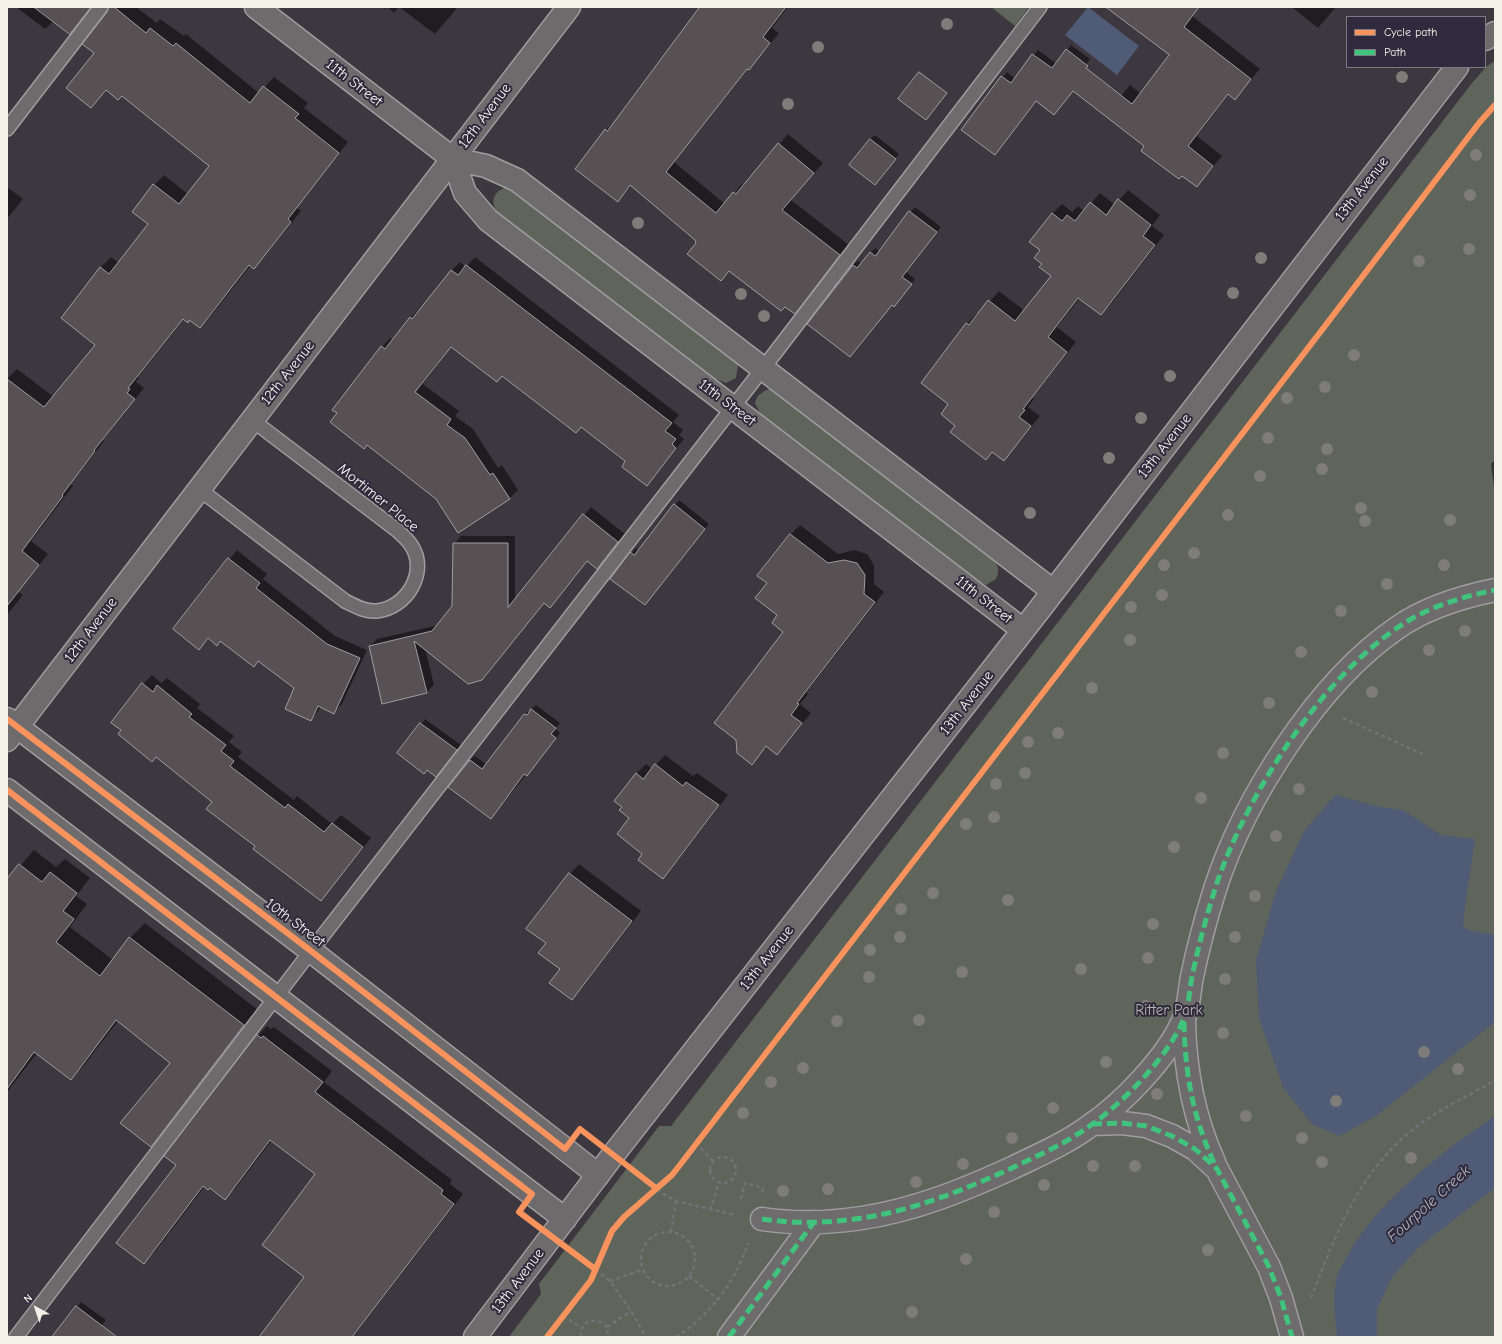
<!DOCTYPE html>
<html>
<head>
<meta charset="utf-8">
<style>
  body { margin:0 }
  #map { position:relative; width:1502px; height:1344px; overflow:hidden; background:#3d3840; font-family:"Comic Neue",sans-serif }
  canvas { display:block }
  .frame { position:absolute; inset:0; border:8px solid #f4f1e8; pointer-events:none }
  .legend { position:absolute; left:1346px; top:16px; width:140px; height:52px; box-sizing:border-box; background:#2f2a3d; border:1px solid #7e7a81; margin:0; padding:5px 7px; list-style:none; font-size:12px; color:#f4f1e8 }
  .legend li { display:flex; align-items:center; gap:8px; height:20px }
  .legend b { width:20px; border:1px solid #7e7a81 }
  .north { position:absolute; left:16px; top:1288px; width:40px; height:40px; -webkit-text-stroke:3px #2f2a3d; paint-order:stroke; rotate:320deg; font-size:11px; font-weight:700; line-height:16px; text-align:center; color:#f4f1e8 }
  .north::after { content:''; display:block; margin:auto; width:14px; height:18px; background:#f4f1e8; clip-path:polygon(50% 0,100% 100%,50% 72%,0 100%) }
</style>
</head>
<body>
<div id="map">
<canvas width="1502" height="1344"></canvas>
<div class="frame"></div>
<ul class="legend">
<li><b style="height:5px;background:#f8935d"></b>Cycle path</li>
<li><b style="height:5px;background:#40c37c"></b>Path</li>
</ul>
<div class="north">N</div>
</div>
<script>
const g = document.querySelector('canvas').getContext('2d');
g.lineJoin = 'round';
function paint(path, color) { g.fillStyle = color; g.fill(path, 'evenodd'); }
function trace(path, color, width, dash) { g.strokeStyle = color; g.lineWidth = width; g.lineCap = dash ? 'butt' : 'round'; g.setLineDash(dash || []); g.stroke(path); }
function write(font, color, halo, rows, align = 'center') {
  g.font = font + ' "Comic Neue",sans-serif'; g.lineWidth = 4; g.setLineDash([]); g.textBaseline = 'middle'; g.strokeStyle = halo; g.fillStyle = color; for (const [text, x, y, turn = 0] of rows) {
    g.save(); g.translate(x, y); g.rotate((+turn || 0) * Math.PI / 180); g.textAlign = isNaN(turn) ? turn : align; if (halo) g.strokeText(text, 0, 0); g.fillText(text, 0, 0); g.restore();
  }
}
const green = new Path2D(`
  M991,7h38l-14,19z
  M1495,61v1276h-986l32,-43 -2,-10 120,-158h12l801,-1043 15,-17z
  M509,187l225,172 4,6 -2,13 -10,5 -13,-5 -215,-165c-9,-11 -4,-24 11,-26z
  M769,389l6,2 215,164c7,8 11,14 6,24l-10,6 -12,-6 -214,-166 -5,-10c2,-8 7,-11 14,-14z`);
const water = new Path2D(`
  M1088,7l51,39 -22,29 -52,-40z
  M1335,795l46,12 22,3 38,25 34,4 -12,83 1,5 5,3 26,5v87l-119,94 -37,20 -27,-12 -28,-35 -25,-70 -3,-59 20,-69 28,-60z
  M1495,1116v72l-75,58 -28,31 -15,32v28h-40c-2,-20 -5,-41 0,-61 2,-5 5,-11 8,-16 28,-55 98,-110 150,-144z`);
const shadow = new Path2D(`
  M16,7h76l-22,26 -16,-12 -9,8z
  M109,7h27l21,16 3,-4 24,17 2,-2 73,59 15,-16 34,26 -4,5 44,34 -51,66 4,3 -37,46 -10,10 -3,-2 -41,52 -10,10 -10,-8h-6l-46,58 1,1 -3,4 8,6 -41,52 1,1 -33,43 2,2 -42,55 17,13 -30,38 5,3 -16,20v-236l10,-10 37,28 43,-53 -35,-27 39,-50 10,-10 8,6 31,-39 4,-39 10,-10 24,19 22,-28 -87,-71 -16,-5 -16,17 4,-54z
  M382,7h76l-23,27 -36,-27 -5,6 -7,-6 -2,2z
  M701,7h87l-16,21 7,5 -21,26 -10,9 -74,94 51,42 18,-21 2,2 43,-51 35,29 -32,37 58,45 -45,59 -10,9 -64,-43 -9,10 -26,-41 -64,-54 -13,15 -12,-70 9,-9z
  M1292,7h44l-18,21z
  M1187,12l73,57 -25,29 -6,-4 -32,42 25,20 -25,30 -92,-71 25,-30 11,9 30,-39z
  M1071,45l19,14 -8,12 3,3 -31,40 -17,-14 -42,54 -33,-24 45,-58 8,7 23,-29 19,14z
  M875,135l24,19 -20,25 -9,-40z
  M7,187l16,12 -16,20z
  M1128,190l32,25 -8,11 12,9 -53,69 -10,10 -21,-16 -23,29 19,15 -44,56 2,1 -6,8 12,9 -36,44 -11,-9 -7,7 -36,-54 17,-80 9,-10 2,1 21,-24 26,20 27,-35 -8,-12 -3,-14 11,-36 10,-10 10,8 6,-6 6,5 16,-18 15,12z
  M915,207l26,20 -35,45 9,7 -16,22 -90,23 44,-59 5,-4 4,2 13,-15 4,3z
  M475,257l204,158 -6,7 10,8 -4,5 5,4 -38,46 -19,-24 -45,-35 -80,-51 -50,-29 -29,38 36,27 -4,5 18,13 25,39 4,-3 16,25 -8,8 -52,33 -21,-33 -104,-88 49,-63 8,-9 3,2 18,-23 8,-8 1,1 32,-40 8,-8 6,5z
  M1495,460v35l-4,-31z
  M679,500l30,24 -60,75 -38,-21 25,-30 3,3z
  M591,507l34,27 -28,34 -9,-8 -31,39 -13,3 -62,78 -57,-32 9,37 -8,8 -56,-47 7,-7 62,-14 14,-19 1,-62 7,-8h54v64z
  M800,525l38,29 16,-4 13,4 7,11v19l10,8 -78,101 2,1 -8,10 11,9 -34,41 -10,-8 -15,17 32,-131 -16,-49 22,-48z
  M237,550l30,24 -4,5 72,57 32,14 -25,54 -8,8 -13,-5 -10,13 -16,-32 -36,-27 -5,5 -33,-26 -12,-2 -10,10 -25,-20z
  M152,675l9,8 6,-5 33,26 -3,4 37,28 -5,6 13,10 -4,5 56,43 3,-4 35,28 9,-9 30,23 -50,62 -65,-54 -43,-44 -70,-118z
  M536,705l24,18 -5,6 5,4 -69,85 -21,-58 5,-4 12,9 38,-51z
  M425,719l36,26 -21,26 -13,-2 -29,-16z
  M665,755l28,21 4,-3 31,22 -56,73 -9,9 -40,-70 13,-33 10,-10 6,5z
  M34,850l22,17 9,-8 25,19 -14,18 11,8 -17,23 43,33 17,-22 15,-15 113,87 -92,121 -15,14 20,-82 -53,-42 -33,43 -14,15 -34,-26 -30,39v-211z
  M579,864l62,47 -60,78 -9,10 -11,-30 -14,-26 23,-69z
  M267,1026l4,3 3,-2 58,44 -8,11 128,98 -2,4 13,10 -110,143h-93l46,-60 11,-103 -45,-34 -37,49 -10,9 -15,-11 -5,-1 -51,67 -10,10 33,-98 81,-129z
  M81,1302l25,18 -13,17h-36l-2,-2z`);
const building = new Path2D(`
  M34,7h57l-21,27z
  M109,7h5l32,26 4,-5 23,18 3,-3 74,60 13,-17 36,28 -4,4 44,35 -51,66 3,3 -37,47 -5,-4 -49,63 -11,-8 -1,3 -5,-4 -55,69 2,1 -3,4 8,6 -41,51 1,1 -33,44 1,1 -41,55 17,14 -32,41v-227l37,28 51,-62 -34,-27 39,-51 9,7 39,-50 -16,-12 21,-28 26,20 30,-38 -87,-70 -4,4 -12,-10 -15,18 -25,-20 28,-35 -12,-9 25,-32z
  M700,7h86l-23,30 7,6 -21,27 -2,-1 -81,103 50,41 17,-21 3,2 42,-51 36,30 -32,37 58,45 -45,59 -10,-7 -4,4 -52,-40 -8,10 -34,-27 9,-11 -1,-3 -65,-55 -12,17 -43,-33 30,-40 2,2z
  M1106,7h93l-15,20 67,52 -16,21 -7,-6 -40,52 25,20 -16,21 -15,-11 -3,3 -38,-28 3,-5 -71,-55 -19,24 -18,-14 -41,54 -34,-25 40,-54 10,7 21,-29 20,14 14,-19 22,17 -2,2 46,36 37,-49z
  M919,72l28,21 -21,27 -28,-21z
  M870,139l26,20 -21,26 -26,-20z
  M1118,199l33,26 -8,11 12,9 -54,70 -23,-17 -30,39 19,15 -44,57 2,1 -6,7 12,9 -27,35 -12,-9 -6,8 -36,-28 5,-6 -14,-12 7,-10 -27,-21 45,-60 3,2 19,-25 27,21 36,-45 -12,-9 3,-3 -8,-6 6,-8 -11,-8 23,-29 10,8 5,-6 8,6 15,-19 16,13z
  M909,211l28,21 -35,45 10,7 -18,23 -2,-2 -42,52 -43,-33 46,-59 4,3 13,-16 5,4z
  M466,265l206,158 -7,8 11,8 -4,5 4,4 -29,38 -25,-19 3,-6 -44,-34 -5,6 -74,-57 -5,6 -46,-35 -36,45 36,27 -4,6 18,13 25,37 3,-2 17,26 -52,34 -22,-34 -69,-54 -3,4 -34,-27 7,-9 -5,-3 49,-64 4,3 25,-32 2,2 39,-49 7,5z
  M674,504l31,25 -60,76 -35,-26 20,-27 4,3z
  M583,514l35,28 -21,27 -10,-8 -37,47 -6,-5 -62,77 -14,4 -54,-43 13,52 -45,11 -13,-58 63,-15 20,-25 1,-63h55v64z
  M790,534l38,29 16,-3 13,3 8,12 -1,19 11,8 -78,101 2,1 -8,11 11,8 -25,32 -11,-9 -14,19 -15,-12 -1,-13 -22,-17 69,-91 -11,-9 5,-8 -22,-17 12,-15 -10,-7z
  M228,558l32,25 -4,5 71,56 33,14 -26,56 -16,-8 -7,15 -26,-12 9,-21 -36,-27 -4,6 -34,-26 -3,5 -9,-8 -9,12 -26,-21z
  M142,683l11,9 4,-7 35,29 -3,3 37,28 -5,6 13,10 -4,5 55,42 3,-4 36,28 8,-9 31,24 -42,54 -68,-52 2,-3 -49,-37 6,-7 -56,-45 -4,5 -34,-28 3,-4 -10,-7z
  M531,709l25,19 -5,6 5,4 -29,38 -3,-2 -33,45 -43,-32 22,-27 12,9 42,-55 3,1z
  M420,723l37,27 -21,27 -9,-7 -3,4 -27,-21z
  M655,764l28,22 3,-4 33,23 -56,74 -25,-19 4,-6 -25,-20 12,-16 -10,-8 3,-3 -8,-6 22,-28 7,6z
  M19,864l23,18 8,-10 27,21 -14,18 11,8 -18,23 44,34 29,-39 115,88 -93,122 -31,-24 50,-60 -54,-43 -45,60 -37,-28 -27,37v-210z
  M569,873l63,48 -60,79 -23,-17 11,-14 -22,-16 8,-10 -20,-14z
  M257,1035l4,3 2,-2 60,46 -8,10 128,98 -2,4 13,10 -102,133h-93l45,-60 -42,-32 53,-71 -45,-34 -45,60 -15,-12 -2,2 -5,-4 -59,78 -28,-21 60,-78 -12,-9z
  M76,1306l41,31h-65z`);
const path = new Path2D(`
  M1343,718l82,37
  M696,1143l17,18
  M710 1170a13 13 0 1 1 26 0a13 13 0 1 1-26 0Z
  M635,1172l30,23 11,6 59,14
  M741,1199l4,-16 18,5 -1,4
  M710,1210l9,-27
  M671,1232l5,-31
  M641 1259a27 27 0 1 1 54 0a27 27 0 1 1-54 0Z
  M573,1253l37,28 21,30 15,26
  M689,1276l30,24
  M610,1281l32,-11
  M1311,1298c27,-70 52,-137 118,-180 21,-14 45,-25 66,-38
  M563,1316l19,12
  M607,1327l24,-16
  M581,1337c-2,-16 16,-22 26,-10l1,10
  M676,1337c35,-23 59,-54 72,-94`);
const lane = new Path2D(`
  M7,129l94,-122
  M199,489l146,112c10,5 20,11 32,10 30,-3 52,-40 34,-66 -3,-5 -9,-10 -13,-14l-146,-111
  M16,1337l295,-386 467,-602 262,-342`);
const street = new Path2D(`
  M256,7l197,152 33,7 31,14 536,411
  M453,159l12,34 23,27 535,410
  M7,740l562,-733
  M1184,1021c1,50 9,95 30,141
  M1092,1124l30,-1 24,3 26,10 23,13 22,20 52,98 12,31 11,39
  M565,1149l33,26
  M532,1194l33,25
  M762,1219c33,5 67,4 100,-1 53,-8 102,-28 150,-50 27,-13 55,-25 79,-43 32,-22 75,-67 91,-102 7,-13 7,-32 10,-46 6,-30 14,-59 23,-88 29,-90 103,-207 182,-261 28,-20 64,-31 98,-38
  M729,1337l85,-115`);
const secondary = new Path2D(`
  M1485,39l10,-6
  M7,719l304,232 254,198
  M7,790l525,404
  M475,1337l138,-182 426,-545 418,-543`);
const quiet = new Path2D(`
  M1184,1022c1,52 9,96 31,143
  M1092,1124l30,-1 24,3 26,10 23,13 22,20 52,98 12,31 11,39
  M762,1219c33,5 67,4 100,-1 53,-8 102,-28 150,-50 27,-13 55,-25 79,-43 32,-22 75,-67 91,-102 7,-13 7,-32 10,-46 6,-30 14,-59 23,-88 29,-90 103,-207 182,-261 28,-20 64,-31 98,-38
  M729,1337l85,-115`);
const cycleway = new Path2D(`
  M7,719l304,232 254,198 15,-20 76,59
  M7,790l525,404 -13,18 76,57
  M547,1337l44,-57 21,-49 12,-14 48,-42 11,-14 642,-835 154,-203 16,-18`);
const trees = [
  [947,24],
  [818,47],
  [1402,77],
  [788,104],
  [1476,155],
  [1470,195],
  [638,223],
  [1469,249],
  [1261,258],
  [1419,261],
  [1233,293],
  [741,294],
  [764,316],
  [1354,355],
  [1170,376],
  [1325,387],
  [1287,398],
  [1141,418],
  [1268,438],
  [1327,449],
  [1109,458],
  [1322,469],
  [1260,476],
  [1361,508],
  [1030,513],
  [1228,515],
  [1450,520],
  [1365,521],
  [1194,553],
  [1164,565],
  [1444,565],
  [1387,584],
  [1162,595],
  [1131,607],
  [1341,611],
  [1465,631],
  [1130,640],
  [1429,650],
  [1301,652],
  [1092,688],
  [1372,692],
  [1269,703],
  [1058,733],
  [1028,742],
  [1223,753],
  [1025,773],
  [996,784],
  [1299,789],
  [1201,798],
  [994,817],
  [966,824],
  [1276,836],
  [1174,847],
  [933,893],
  [1255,896],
  [1008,900],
  [901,909],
  [1153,924],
  [900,937],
  [1235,937],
  [870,950],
  [1148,958],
  [1081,969],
  [962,972],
  [869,977],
  [1225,979],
  [1146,1006],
  [919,1020],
  [837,1021],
  [1223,1033],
  [1424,1052],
  [1106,1062],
  [803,1068],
  [1458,1069],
  [771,1082],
  [1157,1094],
  [1336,1101],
  [1053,1108],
  [743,1113],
  [1246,1116],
  [1012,1138],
  [1302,1138],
  [1411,1158],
  [1322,1162],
  [963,1164],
  [1093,1166],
  [1135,1166],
  [916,1182],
  [1044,1185],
  [828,1189],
  [783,1191],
  [994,1212],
  [1208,1250],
  [966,1259],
  [912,1312]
];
const streetNames = [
  ["11th Street",354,83,38],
  ["12th Avenue",485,116,-53],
  ["13th Avenue",1362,189,-52],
  ["12th Avenue",288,373,-52],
  ["11th Street",727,403,37],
  ["13th Avenue",1165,446,-52],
  ["Mortimer Place",378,498,39],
  ["11th Street",984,600,38],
  ["12th Avenue",91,630,-53],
  ["13th Avenue",967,703,-52],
  ["10th Street",295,923,37],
  ["13th Avenue",767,958,-52],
  ["13th Avenue",518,1281,-53]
];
const parkNames = [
  ["Ritter Park",1169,1011]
];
const waterNames = [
  ["Fourpole Creek",1429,1204,-42]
];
paint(green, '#5f655b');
paint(water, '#505b75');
paint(shadow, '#0007');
paint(building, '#575154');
trace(building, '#9f9d9f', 1);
trace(lane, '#9f9d9f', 16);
trace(street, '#9f9d9f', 25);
trace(secondary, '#9f9d9f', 25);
trace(path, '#747276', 2.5, [4, 3]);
trace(lane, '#6e6b6d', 13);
trace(street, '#6e6b6d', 22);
trace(secondary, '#6e6b6d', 22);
trace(quiet, '#40c37c', 5, [10, 5]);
trace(cycleway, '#f8935d', 6);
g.fillStyle = '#7e7d7a';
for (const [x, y] of trees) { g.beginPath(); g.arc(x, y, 6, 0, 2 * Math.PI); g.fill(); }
write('15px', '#f4f1e8', '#2f2a3d', streetNames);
write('15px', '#b3b5aa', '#2f2a3d', parkNames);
write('italic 16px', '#b3b6bc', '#2f2a3d', waterNames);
</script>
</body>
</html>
